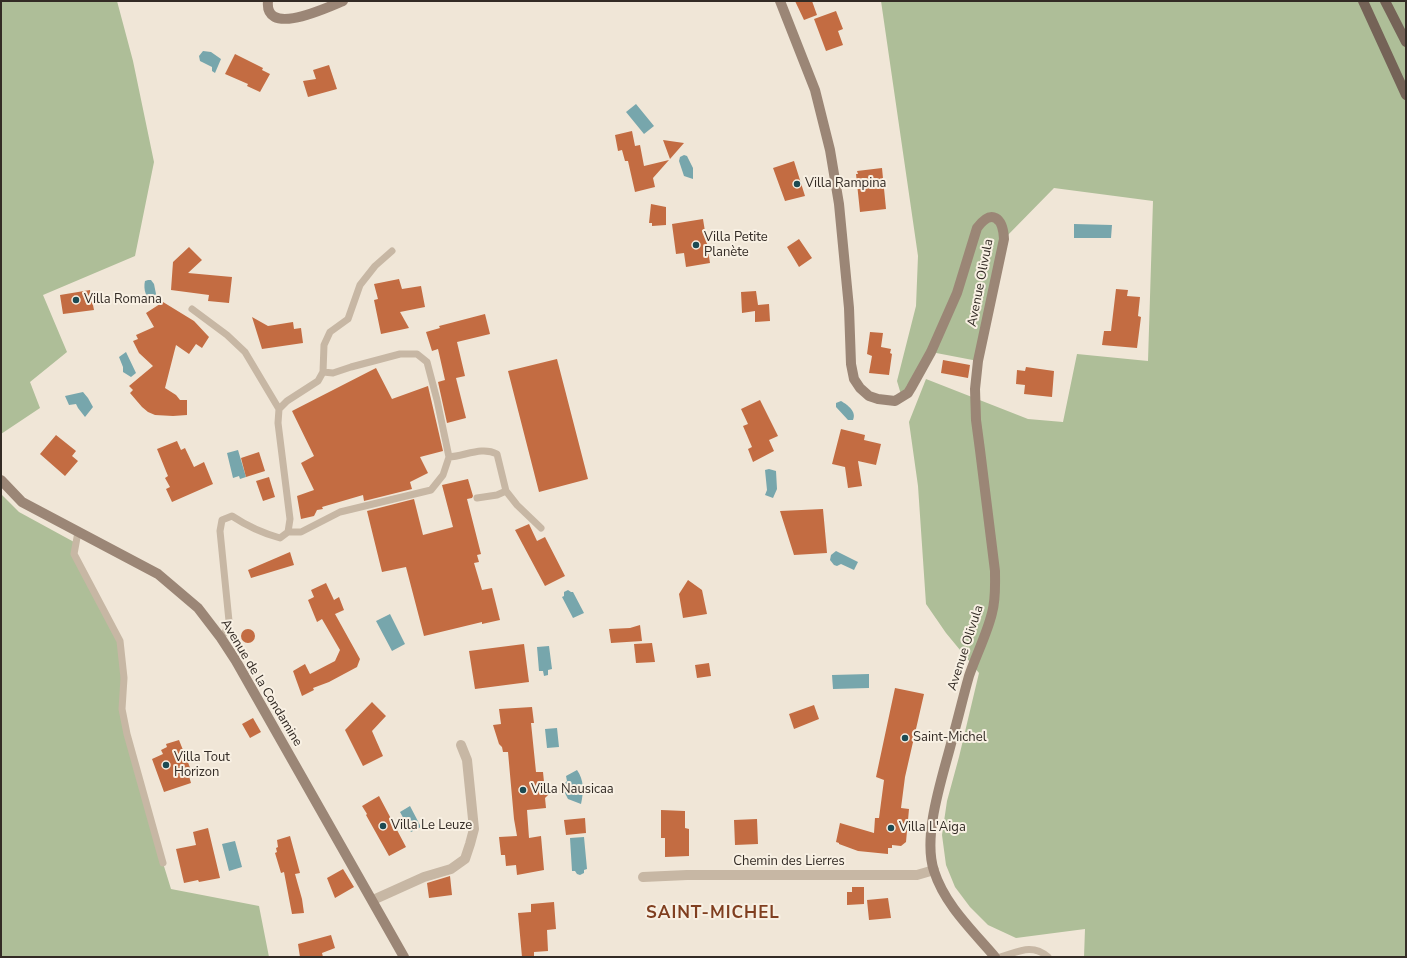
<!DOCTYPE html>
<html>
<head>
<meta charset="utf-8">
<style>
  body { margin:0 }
  #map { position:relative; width:1407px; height:958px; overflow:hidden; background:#f0e6d7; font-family:"Nunito Sans",sans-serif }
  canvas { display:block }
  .frame { position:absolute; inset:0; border:2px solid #332b25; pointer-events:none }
</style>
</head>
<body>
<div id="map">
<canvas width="1407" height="958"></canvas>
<div class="frame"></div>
</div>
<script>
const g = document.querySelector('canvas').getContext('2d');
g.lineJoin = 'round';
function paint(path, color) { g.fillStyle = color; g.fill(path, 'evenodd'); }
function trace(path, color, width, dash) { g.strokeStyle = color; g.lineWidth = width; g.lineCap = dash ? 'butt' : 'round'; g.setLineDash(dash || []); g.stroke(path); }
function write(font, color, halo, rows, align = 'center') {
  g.font = font + ' "Nunito Sans",sans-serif'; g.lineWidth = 4; g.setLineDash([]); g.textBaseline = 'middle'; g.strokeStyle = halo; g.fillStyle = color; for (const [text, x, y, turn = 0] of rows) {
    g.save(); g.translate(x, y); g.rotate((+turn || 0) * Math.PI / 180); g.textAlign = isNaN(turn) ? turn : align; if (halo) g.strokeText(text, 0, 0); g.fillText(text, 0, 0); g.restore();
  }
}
const green = new Path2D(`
  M1,1h116l16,60 21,101 -19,94 -92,39 24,57 -37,30 10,26 -39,26z
  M881,1h525v956h-322l1,-28 -69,9 -28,-13 -18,-18 -15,-20 -9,-22 -4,-30 5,-34 12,-44 20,-84 -33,-40 -20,-29 -8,-118 -9,-64 17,-43 102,40 35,3 14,-68 71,7 5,-160 -99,-13 -50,51 -26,122 -47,-9 -29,46 -5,-17 19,-75 2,-50z
  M1,494l18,18 55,30v12l46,87 2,68 41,154 8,26 88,17 10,51h-268z`);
const water = new Path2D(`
  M203,51l8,1 10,7 -6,14 -3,-2v-4l-12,-6 -1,-5z
  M636,104l18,22 -10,8 -18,-22z
  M684,155l3,1 6,12v11l-9,-3 -5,-15 1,-4z
  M1074,224l38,1 -1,13h-37z
  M148,280h3l3,4 3,15 -3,3c-8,-2 -11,-13 -9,-21z
  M126,352l10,21 -5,4 -8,-5v-5l-4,-10z
  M83,392l5,6 5,9 -8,10 -7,-9 -2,-4 -7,1 -4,-9z
  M841,401c7,4 16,11 12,19h-5l-12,-13v-4z
  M238,450l8,27 -6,2 -1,-3 -6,2 -6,-25z
  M769,469l7,2 1,18 -4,9 -8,-3 2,-5 -2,-20z
  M836,551l22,11 -4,8 -13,-6 -4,2 -3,-1 -4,-5 1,-5z
  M568,590l3,2h2l11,21 -11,5 -11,-21 2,-1v-4z
  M390,614l15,30 -13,7 -16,-30z
  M549,646l3,23 -4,1v5l-4,1 -1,-5h-4l-2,-24z
  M869,674v14l-36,1 -1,-14z
  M557,728l2,19 -12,1 -2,-19z
  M577,770c7,10 7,21 4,34l-13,-5 -3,-6 -1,-9 3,-3 -1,-5z
  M410,806l11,21 -10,5 -11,-20z
  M584,837l3,32 -3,1v3l-4,2 -3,-1 -2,-3h-3l-2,-33z
  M235,841l7,26 -13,4 -7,-27z`);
const building = new Path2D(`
  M795,1h17l5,14 -13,5z
  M836,11l7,18 -5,2 5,14 -17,6 -12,-32z
  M235,54l28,14 -1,2 8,4 -10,18 -13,-6 1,-2 -23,-10z
  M329,65l8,24 -29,8 -5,-16 13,-2 -3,-9z
  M632,131l3,15 5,-1 4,21 25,-6 -16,18 2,9 -20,5 -7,-31h-3l-3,-11 -4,1 -3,-16z
  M663,140l21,3 -14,16z
  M794,161l11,35 -20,5 -12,-33z
  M882,168l4,41 -26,3 -4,-38h2l-1,-3z
  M651,204l15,3v18l-14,1v-3h-3z
  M703,219l7,44 -24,4 -2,-14 -8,1 -4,-30z
  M799,239l13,19 -13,9 -12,-20z
  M189,247l13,13 -14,13 44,4 -3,26 -21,-2 1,-6 -38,-5 2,-28z
  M399,279l3,10 19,-3 4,21 -25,5 9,16 -28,6 -7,-34 4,-1 -4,-15z
  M1116,289l12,1 -1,6 13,1 -2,19 3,1 -4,31 -35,-3 2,-14h7z
  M90,290l4,20 -31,4 -3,-19z
  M756,291l2,14 11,-1 1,17 -15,1v-11l-13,2 -1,-21z
  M163,302l31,19 15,16 -7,11 -6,-4 -7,10 -13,-9 -11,43 11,7 4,5h7v15l-14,1 -18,-1 -7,-3 -6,-5 -12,-14 3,-3 -4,-4 24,-20 -14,-13 -6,-12 5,-2 -2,-4 18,-8 -8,-14z
  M485,314l5,20 -33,8 8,34 -9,2 10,40 -19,5 -9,-41 7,-2 -7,-31 -6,2 -6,-19 14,-4 -1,-2z
  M252,317l16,9 25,-4 1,7 7,-1 2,15 -41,6z
  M870,332l13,1 -2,14 10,2 -1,4 2,1 -3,21 -20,-2 3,-17 -5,-2z
  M557,359l31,120 -49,13 -31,-121z
  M943,360l27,5 -2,13 -27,-5z
  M1026,367l28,4 -2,26 -28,-3 1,-9 -9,-1 1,-14 8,1z
  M376,368l16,31 36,-13 15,65 -23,6 8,16 -18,9 2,7 -48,12 -1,-6 -41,12 1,2 -6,1 -3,6 -13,3 -4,-23 17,-6 -13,-27 13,-7 -22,-45z
  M760,400l18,36 -9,4 5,11 -21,11 -5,-13 4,-2 -9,-21 5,-2 -7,-15z
  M841,429l24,6 -1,5 17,4 -5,21 -18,-4 4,25 -14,2 -3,-21 -13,-3z
  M56,435l20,16 -4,5 6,5 -13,15 -25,-22z
  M177,441l4,9 4,-2 9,19 10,-5 9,22 -41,18 -6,-13 4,-2 -5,-9 3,-2 -11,-27z
  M259,452l6,19 -19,6 -5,-19z
  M269,477l6,20 -12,4 -7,-20z
  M468,479l5,17 -1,2 -5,1 14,55 -4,1 2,7 -5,1 8,27 10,-2 8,32 -18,4v-2l-58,14 -18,-69 -24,5 -15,-61 47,-12 9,36 30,-8 -11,-42z
  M823,509l4,44 -33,2 -14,-44z
  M529,524l8,17 8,-4 20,39 -20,10 -30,-56z
  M290,552l4,13 -43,13 -3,-8z
  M688,580l14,10 5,24 -24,4 -4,-24z
  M326,583l8,17 5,-3 5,13 -9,4 25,45 -3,8 -28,15 -16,6 1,2 -12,6 -9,-25 12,-7 5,10 25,-13 5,-11 -18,-31 -5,3 -9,-22 6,-3 -3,-7z
  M640,625l2,16 -31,2 -2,-14 21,-1z
  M241 636a7 7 0 1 1 14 0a7 7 0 1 1-14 0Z
  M652,643l3,19 -19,1 -2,-19z
  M524,644l5,38 -54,7 -6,-38z
  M709,663l2,13 -14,2 -2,-13z
  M895,688l29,6 -19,83 -4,31 8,1 -3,33 -5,4 -9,-1v3h-4v6l-30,-3 -19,-7v-1l-3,-1 4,-19 34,10 1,-15h4l5,-38 -8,-3z
  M372,702l14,14 -14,15 11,25 -20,10 -18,-36z
  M814,705l5,14 -25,10 -5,-15z
  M532,707l2,16h-3l5,49h7l1,10 4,3 1,9 -4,4 1,10 -19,2 2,28 12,-2 3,34 -27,5 -1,-10 -10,1 -1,-11h-4l-2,-18 18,-1 -3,-17 -6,-67h-5l-1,-5 -3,-3 -6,-19 8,-1 -2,-15z
  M253,718l8,14 -11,6 -8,-14z
  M179,740l14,35 -4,1 2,7 -27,9 -12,-33 11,-5 -2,-4 6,-3 -1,-3z
  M379,796l27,51 -17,9 -23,-41 1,-1 -5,-8z
  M661,810l24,1v17l4,1v27l-24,1v-19h-4z
  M585,818l1,15 -20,2 -2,-15z
  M757,819l1,25 -23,1 -1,-25z
  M208,828l12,50 -21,4 -1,-2 -14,3 -8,-34 20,-4 -3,-13z
  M290,836l10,37 -5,1 7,25 2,14 -12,1 -8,-42 -3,1 -6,-20 2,-1 -1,-4 2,-1 -1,-7z
  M343,869l11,18 -19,11 -8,-20z
  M450,876l2,19 -23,3 -2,-15z
  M852,887h12v17l-17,1v-13h5z
  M888,898l3,20 -22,2 -2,-20z
  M554,902l2,27 -9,1 1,21 -14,1v5h-12l-4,-44 13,-1v-8z
  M331,935l4,13 -13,5 1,4h-23l-2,-13z`);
const lane = new Path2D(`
  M192,309l35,26 18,17 34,57
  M449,457c16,-1 33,-11 48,-3l9,37 11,14 24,23
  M477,498l20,-3 9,-4
  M78,532l-4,22 46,87 4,37 -2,31 5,25 36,129
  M288,532h13l39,-20 91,-22 12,-15 6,-18 -12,-57 -10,-38 -10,-8h-17l-49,13 -18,6 -10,-1
  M221,638l6,-9 2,-8 -9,-90 2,-11 10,-4c15,10 30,17 48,22l8,-6 2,-13 -12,-96 1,-14 8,-8 31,-20 5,-9 1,-27 6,-13 18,-13 12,-34 15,-19 17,-15
  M1000,957c18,-5 32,-14 48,0`);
const street = new Path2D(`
  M643,877l44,-2h230l17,-5
  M373,900l51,-23 27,-8 14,-10 5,-15 4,-15 -7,-69 -6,-15`);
const secondary = new Path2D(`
  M268,1c-4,37 60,6 75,0
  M780,1l35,89 15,60 9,54 10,104 2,56 3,15 6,9 9,8 9,3 17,2 13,-8 3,-5 20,-36 26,-59 20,-65c15,-20 26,-10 27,11l-26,122 -3,28 1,31 4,30 15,121c0,14 1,28 -3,42 -5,21 -16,42 -23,63 -6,21 -11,43 -17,64 -9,36 -30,95 -18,131 11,34 38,59 61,86
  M1,480l21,22 136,72 40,34 23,30 15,23 168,296`);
const primary = new Path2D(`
  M1363,1l43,94
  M1385,1l21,41`);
const markers = [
  [797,184,4,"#1c4b53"],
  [696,245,4,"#1c4b53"],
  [76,300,4,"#1c4b53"],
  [905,738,4,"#1c4b53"],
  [166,765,4,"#1c4b53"],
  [523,790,4,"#1c4b53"],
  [383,826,4,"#1c4b53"],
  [891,828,4,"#1c4b53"]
];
const poiNames = [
  ["Villa Rampina",805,184],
  ["Villa Petite",704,238],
  ["Planète",704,253],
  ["Villa Romana",84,300],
  ["Saint-Michel",913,738],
  ["Villa Tout",174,758],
  ["Horizon",174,773],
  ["Villa Nausicaa",531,790],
  ["Villa Le Leuze",391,826],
  ["Villa L'Aiga",899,828]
];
const streetNames = [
  ["Avenue Olivula",981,283,-79],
  ["Avenue Olivula",966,648,-72],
  ["Avenue de la Condamine",261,683,59],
  ["Chemin des Lierres",789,862]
];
const districtNames = [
  ["SAINT-MICHEL",713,914]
];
paint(green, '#aebe98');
paint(water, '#77a6ac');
paint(building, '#c36c42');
trace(lane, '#c7b7a4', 7);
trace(street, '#c7b7a4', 10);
trace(secondary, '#9b8676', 10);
trace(primary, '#756357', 10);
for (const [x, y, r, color] of markers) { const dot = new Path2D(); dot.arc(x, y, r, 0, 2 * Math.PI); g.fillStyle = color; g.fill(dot); trace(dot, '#f8f0e3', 1.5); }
write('13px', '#332b25', '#f8f0e3', poiNames, 'left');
write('13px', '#332b25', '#f8f0e3', streetNames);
g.letterSpacing = '1px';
write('bold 17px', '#803f20', '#f8f0e3', districtNames);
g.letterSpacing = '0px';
</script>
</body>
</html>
